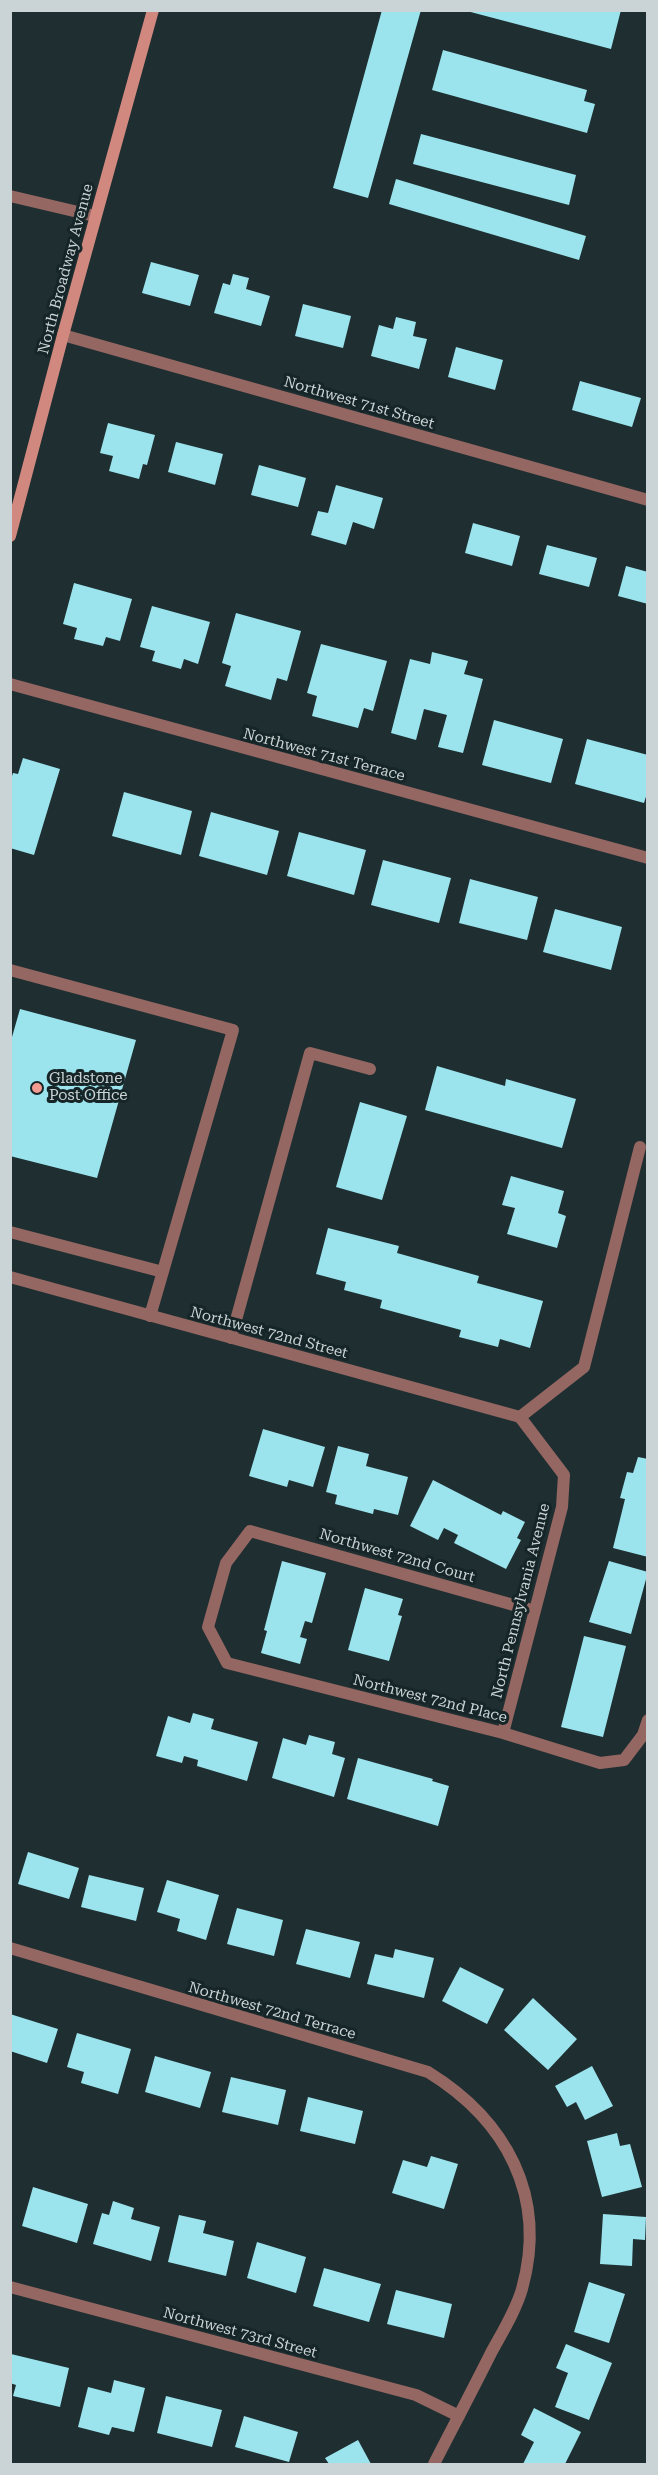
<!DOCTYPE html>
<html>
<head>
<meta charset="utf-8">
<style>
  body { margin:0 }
  #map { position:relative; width:658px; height:2475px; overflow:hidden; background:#1f2f31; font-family:"Roboto Serif",serif }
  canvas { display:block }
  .frame { position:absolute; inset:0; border:12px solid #cad3d5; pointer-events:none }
</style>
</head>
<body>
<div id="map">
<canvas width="658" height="2475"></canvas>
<div class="frame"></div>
</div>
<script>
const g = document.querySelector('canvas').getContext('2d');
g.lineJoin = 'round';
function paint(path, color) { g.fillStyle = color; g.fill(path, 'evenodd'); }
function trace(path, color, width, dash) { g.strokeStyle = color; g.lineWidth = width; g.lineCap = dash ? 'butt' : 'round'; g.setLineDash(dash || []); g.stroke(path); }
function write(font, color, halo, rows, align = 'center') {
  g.font = font + ' "Roboto Serif",serif'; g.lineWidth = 6; g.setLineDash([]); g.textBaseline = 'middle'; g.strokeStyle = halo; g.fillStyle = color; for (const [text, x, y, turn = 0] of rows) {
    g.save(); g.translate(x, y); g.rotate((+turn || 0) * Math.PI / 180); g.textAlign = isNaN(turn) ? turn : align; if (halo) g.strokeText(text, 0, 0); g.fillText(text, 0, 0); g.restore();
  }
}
const building = new Path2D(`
  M382,10h39l-53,188 -35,-10z
  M463,10h158l-10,39z
  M443,50l144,40 -3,11 11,3 -8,29 -155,-43z
  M421,134l155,41 -7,30 -156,-41z
  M396,179l190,57 -7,24 -190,-56z
  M151,262l48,13 -9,31 -48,-13z
  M233,274l16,4 -3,11 24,7 -9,30 -47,-13 9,-30 7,2z
  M303,304l48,12 -8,32 -48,-12z
  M396,317l20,5 -3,14 14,3 -8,30 -48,-13 8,-31 14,4z
  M456,347l47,13 -8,30 -47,-13z
  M580,381l61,17 -9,29 -60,-17z
  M108,423l47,12 -8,30 -4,-1 -4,15 -30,-8 4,-15 -13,-3z
  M176,442l47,12 -8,31 -47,-13z
  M259,465l47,13 -8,29 -47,-12z
  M336,485l47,13 -9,31 -21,-7 -7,23 -35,-10 7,-24 10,2z
  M473,523l47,13 -8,30 -47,-13z
  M547,545l50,13 -8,29 -50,-13z
  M626,566l22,6v32l-30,-8z
  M74,583l58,16 -12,42 -14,-4 -3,9 -29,-7 3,-11 -14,-4z
  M152,606l58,16 -12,42 -14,-5 -3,10 -29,-8 3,-10 -15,-4z
  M236,613l65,18 -14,50 -10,-3 -6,22 -46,-14 6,-20 -9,-3z
  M321,644l66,17 -14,50 -9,-3 -6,20 -46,-12 5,-20 -10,-3z
  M432,652l36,9 -4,13 19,5 -20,74 -25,-6 9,-32 -23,-6 -8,31 -25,-7 19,-74 20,5z
  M494,720l69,19 -12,44 -69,-18z
  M587,739l61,16v35l-4,13 -69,-19z
  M23,758l37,11 -26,86 -24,-7v-66l3,-9 5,1z
  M124,792l68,19 -11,44 -69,-19z
  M211,812l68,19 -12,44 -68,-19z
  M299,832l67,18 -12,45 -67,-19z
  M383,860l68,18 -12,45 -68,-18z
  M470,879l68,18 -11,43 -68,-17z
  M555,909l67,18 -11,43 -68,-18z
  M20,1009l116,31 -39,138 -87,-22v-112z
  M437,1066l68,20 1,-7 70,20 -14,49 -137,-38z
  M360,1102l47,14 -25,84 -46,-13z
  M511,1176l53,15 -6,22 8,3 -9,32 -50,-14 8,-26 -13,-3z
  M328,1228l71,18 -2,7 82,23 -2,7 66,18 -13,47 -30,-9 -2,8 -39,-10 2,-7 -81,-22 2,-8 -38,-10 2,-8 -30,-8z
  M263,1429l62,18 -12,40 -24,-7 -2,7 -38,-11z
  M338,1446l31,8 -3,12 42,11 -10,38 -24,-6 -1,5 -38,-10 2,-9 -11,-3z
  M638,1457l10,2v98l-35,-9 12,-49 -5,-1 7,-26 6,1z
  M433,1480l68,35 2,-4 22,11 -8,16 4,2 -15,29 -52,-26 4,-8 -14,-7 -6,12 -28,-14z
  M282,1561l44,12 -14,50 -7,-2 -5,16 7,2 -7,25 -39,-11 6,-22 -3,-1z
  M609,1561l39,11 -17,62 -42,-12z
  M365,1588l38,11 -5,16 4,1 -13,45 -41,-11z
  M584,1636l42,10 -23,91 -42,-10z
  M193,1713l21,6 -3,10 47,13 -11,39 -50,-15 1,-6 -14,-4 -2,7 -26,-7 12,-40 22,7z
  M309,1735l26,7 -3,12 13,4 -11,39 -62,-19 11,-40 23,7z
  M358,1758l75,21 -1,2 17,5 -11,40 -91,-27z
  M28,1852l51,16 -10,31 -51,-15z
  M89,1875l55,13 -8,33 -55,-14z
  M167,1880l52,15 -13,45 -29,-9 3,-12 -23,-7z
  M237,1908l46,12 -9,36 -47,-12z
  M306,1929l54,13 -10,36 -54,-14z
  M395,1949l39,9 -10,40 -57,-14 8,-30 18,4z
  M460,1967l44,22 -17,35 -45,-23z
  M533,1998l44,41 -29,31 -44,-40z
  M10,2014l48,15 -11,34 -37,-12z
  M77,2033l54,16 -13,45 -37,-11 3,-11 -17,-5z
  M155,2056l56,16 -11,36 -55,-16z
  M592,2066l21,40 -28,14 -9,-18 -9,5 -12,-21z
  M231,2077l55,13 -8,35 -56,-13z
  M308,2097l55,14 -8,33 -55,-13z
  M617,2133l3,13 10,-2 12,43 -40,10 -15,-56z
  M431,2156l27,8 -14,45 -52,-16 11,-33 24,7z
  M33,2187l55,17 -11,39 -55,-17z
  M113,2201l21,7 -3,11 29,8 -9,34 -58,-17 9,-31 7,2z
  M603,2214l43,3 -1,23 -12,-1 -1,27 -32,-2z
  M179,2215l27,6 -3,12 31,8 -8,35 -58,-14z
  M257,2242l49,15 -10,36 -49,-15z
  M324,2268l57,16 -12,38 -56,-16z
  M589,2282l36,12 -16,49 -35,-11z
  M396,2290l56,14 -8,34 -57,-14z
  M566,2344l46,19 -23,57 -34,-13 13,-34 -12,-5z
  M11,2354l58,14 -9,39 -47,-11 3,-11 -6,-2z
  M114,2380l31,8 -11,44 -22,-5 -3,8 -31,-8 10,-40 23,6z
  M166,2396l56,14 -10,37 -55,-14z
  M534,2408l47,24 -16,32h-42l11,-22 -13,-7z
  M244,2416l54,16 -9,30 -54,-15z
  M358,2440l13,24h-42l-4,-6z`);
const service = new Path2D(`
  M10,970l223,60 -83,286
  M10,1232l153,40
  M231,1338l79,-285 60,16
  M535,1611l-285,-80 -24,32 -18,64 19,36 276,70 97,30 24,-3 19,-25 5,-15
  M503,1733l59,-226 2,-32 -44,-58 64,-50 56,-220`);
const minor = new Path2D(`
  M10,196l85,20
  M63,335l585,165
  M10,684l638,174
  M10,1277l510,140
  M10,1948l418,124c78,48 120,124 94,217 -6,21 -19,42 -30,62 -19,38 -39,76 -58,113
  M10,2287l406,108 43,21`);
const secondary = new Path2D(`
  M10,536l53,-201 90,-325`);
const markers = [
  [37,1088,6,"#f59c92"]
];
const streetNames = [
  ["North Broadway Avenue",66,269,-75],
  ["Northwest 71st Street",359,403,16],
  ["Northwest 71st Terrace",324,755,15],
  ["Northwest 72nd Street",269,1333,15],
  ["Northwest 72nd Court",397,1556,16],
  ["North Pennsylvania Avenue",521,1601,-76],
  ["Northwest 72nd Place",430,1699,14],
  ["Northwest 72nd Terrace",272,2011,16],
  ["Northwest 73rd Street",240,2333,15]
];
const poiNames = [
  ["Gladstone",49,1079],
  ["Post Office",49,1096]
];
paint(building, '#9be4ee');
trace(service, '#956762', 12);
trace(minor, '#956762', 12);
trace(secondary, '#d1887f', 12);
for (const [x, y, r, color] of markers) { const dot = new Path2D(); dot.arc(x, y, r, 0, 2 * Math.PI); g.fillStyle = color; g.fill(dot); trace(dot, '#162527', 2); }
write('15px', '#cad3d5', '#162527', streetNames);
write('15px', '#cad3d5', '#162527', poiNames, 'left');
</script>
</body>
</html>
